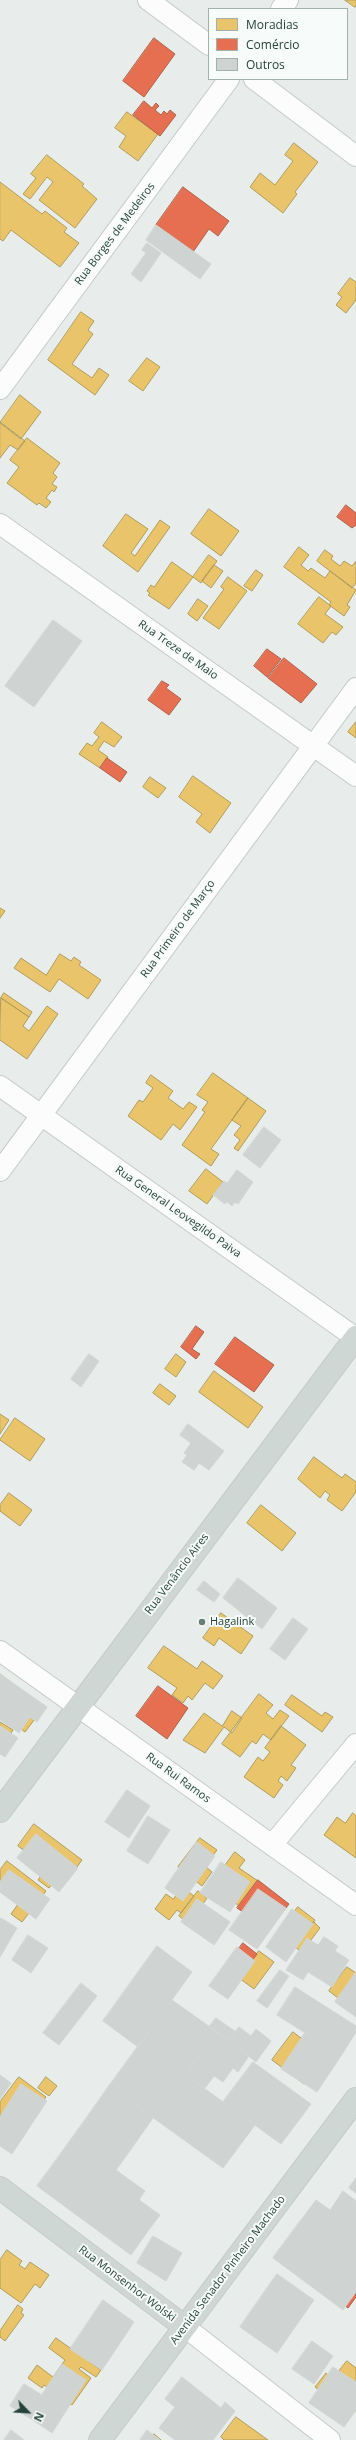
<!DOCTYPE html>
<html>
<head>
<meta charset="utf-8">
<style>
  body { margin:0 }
  #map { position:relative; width:356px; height:2440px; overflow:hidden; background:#e8edeb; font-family:"Open Sans",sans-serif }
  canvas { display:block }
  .legend { position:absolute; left:208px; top:8px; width:140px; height:72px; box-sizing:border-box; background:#f7fbf9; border:1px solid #a3b1ad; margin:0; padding:5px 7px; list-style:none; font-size:12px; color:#24423a }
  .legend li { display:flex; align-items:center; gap:8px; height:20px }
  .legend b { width:20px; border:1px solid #a3b1ad }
  .north { position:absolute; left:8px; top:2392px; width:40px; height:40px; -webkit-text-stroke:3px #f7fbf9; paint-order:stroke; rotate:115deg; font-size:11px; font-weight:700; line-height:16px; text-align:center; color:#24423a }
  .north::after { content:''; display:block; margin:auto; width:14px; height:18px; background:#24423a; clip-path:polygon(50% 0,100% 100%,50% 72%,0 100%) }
</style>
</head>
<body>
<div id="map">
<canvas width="356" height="2440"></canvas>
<ul class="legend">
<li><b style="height:11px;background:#e9c46a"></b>Moradias</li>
<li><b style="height:11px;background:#e76f51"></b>Comércio</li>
<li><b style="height:11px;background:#cfd4d2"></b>Outros</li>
</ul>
<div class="north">N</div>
</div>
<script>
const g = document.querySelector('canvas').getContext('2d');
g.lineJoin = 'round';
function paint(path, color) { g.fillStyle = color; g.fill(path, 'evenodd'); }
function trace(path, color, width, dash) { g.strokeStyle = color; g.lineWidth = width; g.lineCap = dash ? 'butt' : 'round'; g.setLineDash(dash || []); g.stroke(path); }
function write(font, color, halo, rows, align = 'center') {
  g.font = font + ' "Open Sans",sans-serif'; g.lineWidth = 4; g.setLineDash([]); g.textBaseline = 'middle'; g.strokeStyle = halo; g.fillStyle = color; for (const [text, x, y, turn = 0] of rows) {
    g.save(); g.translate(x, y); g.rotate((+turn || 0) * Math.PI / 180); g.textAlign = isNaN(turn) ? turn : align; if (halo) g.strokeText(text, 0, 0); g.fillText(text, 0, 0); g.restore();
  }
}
const homes = new Path2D(`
  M345,0h11v6l-1,1z
  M127,112l31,22 -20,27 -19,-14 7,-11 -11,-8z
  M294,143l24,19 -23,30 2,2 -14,19 -33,-26 10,-14 15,12 18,-24 -8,-6z
  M47,155l37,29 -2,2 15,13 -22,29 -36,-28 14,-18 -6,-5 -17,22 -7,-5 13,-16 -5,-4z
  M0,182l42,32 3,-3 22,17 -3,4 15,11 -19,24 -49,-37 -8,11 -3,-2z
  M350,278l6,4v18l-10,13 -10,-8 6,-8 -4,-3z
  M81,312l13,9 -6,9 5,4 -21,30 20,14 7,-10 10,7 -14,20 -47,-35z
  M147,358l13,9 -17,24 -14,-10z
  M20,395l21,17 -20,27 -21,-16z
  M0,422l25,19 -7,9 -8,-5 -10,13z
  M27,438l33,25 -7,10 4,4 -5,7 5,3 -3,5 -2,-2 -6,8 5,4 -5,6 -7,-5 -2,2 -30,-22 12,-16 -9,-7z
  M209,509l30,22 -18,25 -30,-22z
  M126,514l22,15 -17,24 4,3 25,-36 10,7 -32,45 -35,-26z
  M299,547l10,8 -8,10 7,6 3,-3 14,10 5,-7 26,19 -9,15 3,2 -6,9 -15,-11 2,-3 -47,-35z
  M325,550l8,6 -2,3 9,7 4,-5 8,5 4,-5v22l-4,5 -35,-27z
  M209,555l8,6 -16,22 -8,-6z
  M172,562l21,15 -24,32 -21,-14 2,-2 -3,-2 4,-6 3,2z
  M214,565l9,6 -12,17 -9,-7z
  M256,570l7,5 -11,16 -8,-5z
  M228,577l19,14 -28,38 -16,-11 21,-29 -3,-2z
  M319,597l12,9 -6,8 18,13 -7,8 -4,-3 -9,11 -25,-19z
  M198,599l10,7 -11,15 -9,-7z
  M102,722l20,15 -8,10 -10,-6 -6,9 10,7 -8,11 -21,-14 8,-11 5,3 7,-9 -5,-4z
  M356,722v16l-8,-6z
  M193,776l38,27 -21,30 -14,-11 6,-8 -23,-17z
  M150,777l16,11 -8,10 -15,-11z
  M0,908l5,3 -5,7z
  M60,954l11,7 3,-4 7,5 -2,3 22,15 -13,19 -29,-20 -9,13 -36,-24 7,-10 25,17z
  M4,993l28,19 -3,5 -28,-19z
  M1,998l28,19 -6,9 6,5 18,-25 11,8 -31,45 -27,-19z
  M213,1073l35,25 -37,51 8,5 -8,12 -29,-21 23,-33 -3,-2 6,-8 -11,-7z
  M151,1075l22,16 -5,7 15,11 6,-7 8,5 -17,23 -7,-6 -12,16 -33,-24 11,-16 4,2 10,-14 -7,-5z
  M248,1098l18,13 -28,40 -4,-3 6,-8 -6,-5 7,-9 -9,-6z
  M206,1169l17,13 -16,22 -18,-13z
  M176,1354l10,8 -10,15 -11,-8z
  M214,1371l49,36 -15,21 -49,-36z
  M160,1384l16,12 -7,9 -16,-12z
  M0,1414l9,6 -9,14z
  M15,1418l30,21 -15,22 -30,-21z
  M314,1457l28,21 3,-4 11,8v10l-14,19 -15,-11 3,-5 -5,-4 -5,7 -22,-19z
  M9,1493l23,17 -12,16 -20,-15v-6z
  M261,1505l35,28 -14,18 -35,-28z
  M221,1613l32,23 -12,18 -22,-16 -5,8 -11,-8z
  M164,1646l33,23 5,-8 21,15 -10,13 -8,-6 -13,17 -4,-4 -5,7 -11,-8 5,-7 -29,-20z
  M0,1674l44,33 -19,25 -25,-19z
  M259,1694l14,11 -7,8 7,6 7,-9 9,6 -18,24 -8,-6 -7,10 -4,-3 -12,16 -18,-13z
  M292,1695l30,21 3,-4 8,5 -11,15 -37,-27z
  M232,1711l10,7 -10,15 -8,-6 -19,26 -22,-13 21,-27 18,13z
  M0,1722l13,8 -11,18 -2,-1z
  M281,1726l25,19 -15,20 5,3 -9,13 -6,-5 -3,5 5,4 -9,13 -30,-21 14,-20 5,4 7,-9 -5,-4z
  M353,1813l3,3v42l-32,-23 13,-18 8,6z
  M34,1824l48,36 -16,22 -8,-6 -9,12 -11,-8 9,-13 -29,-21z
  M200,1838l17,12 -12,16 7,6 -10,14 -24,-19z
  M235,1852l10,8 -6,8 19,13 -19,25 -5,-4 -3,3 -23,-16z
  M7,1861l39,30 -24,31 -11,-8 10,-14 -21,-15v-15z
  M182,1887l12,9 -13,17 -4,-3 -8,10 -14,-11 11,-15 7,5z
  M198,1891l9,7 -4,6 24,17 -15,20 -33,-25z
  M298,1907l17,13 -24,32 -8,-6 -5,5 -9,-6z
  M314,1922l6,6 -18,24 -7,-5z
  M259,1951l15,11 -20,27 -15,-11z
  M347,1967l9,6v39l-27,-21z
  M293,2032l32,24 -21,28 -32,-24z
  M19,2077l27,20 -20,27 -8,-7 -13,17 -5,-4v-28z
  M46,2077l11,9 -8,10 -11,-8z
  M347,2200l9,7v36l-9,11 -14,-11 2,-3 -9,-6 7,-9 -4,-2z
  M315,2212l12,9 -11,15 -13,-9z
  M7,2250l15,11 -3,4 6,4 5,-7 19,13 -9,13 -5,-4 -14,19 -21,-15v-28z
  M294,2287l14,11 -37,48 -11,-9 5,-6 -12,-10 20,-26 9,7z
  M18,2305l5,4 -2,4 3,2 -19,26 -5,-4v-6z
  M56,2338l45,32 -5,7 -15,-10 -2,2 12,9 -19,27 -28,-20 -2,3 -14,-10 9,-13 16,12 12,-17 -16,-12z
  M347,2361l9,7v42l-5,6 -36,-29 11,-14 6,6z
  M236,2417l32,23h-44l-3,-3z
  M154,2434l7,6h-11z`);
const shops = new Path2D(`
  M154,38l21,16 -31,43 -21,-16z
  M144,101l8,7 4,-5 3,3 -4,4 6,5 3,-4 3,3 3,-4 6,5 -16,21 -27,-21z
  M183,187l46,34 -11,15 -9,-7 -16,23 -37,-27z
  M346,505l10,8v12l-4,3 -15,-11z
  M267,649l14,10 -14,18 -13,-11z
  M284,658l33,26 -16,19 -33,-25z
  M162,681l7,4 -3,3 15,11 -12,16 -21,-15z
  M107,758l20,14 -7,10 -20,-14z
  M196,1326l8,6 -12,17 8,5 -4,5 -15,-12z
  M235,1337l39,28 -20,27 -39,-28z
  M158,1686l30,22 -21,31 -31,-23z
  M258,1880l31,24 -29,38 -22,-17 8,-11 -9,-6z
  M243,1943l14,11 -29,39 -14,-11z
  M304,2233l13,10 3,-4 36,28v30l-8,11 -22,-17 -2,3 -42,-32z`);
const building = new Path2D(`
  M156,225l55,39 -11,15 -54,-39z
  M147,243l14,10 -20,29 -10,-8 15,-21 -4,-3z
  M53,620l29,21 -48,66 -29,-21z
  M264,1127l17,13 -21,28 -17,-13z
  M237,1170l16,12 -15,22 -3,-2 -3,4 -5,-4 -2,2 -12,-9 11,-14 3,2z
  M89,1354l10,7 -18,26 -10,-8z
  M188,1424l36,27 -15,19 -10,-7 -5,7 -12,-8 5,-7 -3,-2 7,-10 -11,-8z
  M238,1578l39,30 -15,21 -39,-31z
  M204,1581l16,13 -6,8 -17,-12z
  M293,1618l15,11 -23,31 -15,-11z
  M0,1674l47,33 -10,15 -37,-26z
  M0,1696l30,21 -11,16 -19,-13z
  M0,1726l18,12 -13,19 -5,-3z
  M127,1790l23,16 -21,32 -24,-16z
  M148,1816l22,14 -22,34 -21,-13z
  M36,1834l42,34 -19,24 -42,-34z
  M197,1842l18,14 -32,45 -18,-13z
  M221,1862l29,20 -20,30 -30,-19z
  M9,1870l41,29 -14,20 -36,-27v-10z
  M258,1889l28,19 -29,41 -28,-19z
  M197,1899l33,23 -16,23 -33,-23z
  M292,1909l21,15 -27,38 -20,-15z
  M1,1918l16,10 -17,29v-38z
  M28,1935l20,13 -17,25 -19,-13z
  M324,1937l14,9 -3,5 14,9 -17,27 -24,-15 -5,8 -17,-10 21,-32 11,7z
  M157,1946l35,26 -54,75 -35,-26z
  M237,1947l18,14 -27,38 -19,-13z
  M280,1970l9,6 -22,32 -10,-7z
  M356,1972v45l-21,-15z
  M81,1983l16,13 -38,49 -16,-12z
  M295,1987l61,39v6l-15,24 -64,-41z
  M172,2000l45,32 -41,56 -45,-32z
  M216,2018l20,14 -7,9 -20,-14z
  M239,2027l12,9 5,-7 15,12 -15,21 -27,-21z
  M217,2032l32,24 -11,16 -5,-4 -10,14 -9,-6 -9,12 -19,-13z
  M305,2033l36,23 -24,36 -36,-23z
  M131,2056l45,32 10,-13 69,50 -32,43 -114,-82z
  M253,2062l58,42 -30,40 -58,-42z
  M0,2075l11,8 -11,16z
  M21,2084l26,17 -35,53 -12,-8v-29z
  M109,2086l44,32 -24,34 -44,-32z
  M85,2120l44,32 -13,18 29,21 -6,9 21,15 -12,16 -94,-68z
  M54,2163l94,68 -17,24 -94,-69z
  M356,2178v15l-7,-5z
  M343,2191l13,10v60l-55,-41 15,-20 14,10z
  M301,2220l55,41v31l-13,18 -70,-52z
  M153,2236l29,17 -16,28 -29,-18z
  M277,2274l37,26 -37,53 -37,-26z
  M103,2300l31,22 -32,48 -32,-21z
  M312,2341l21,15 -19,28 -22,-15z
  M62,2364l24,16 -20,31 -24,-16z
  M333,2367l23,15v28l-12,17 -35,-24z
  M182,2377l39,31 4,-6 10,9 -22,29h-38l-16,-12 16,-21 -10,-8z
  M24,2384l18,11 -14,22 -18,-11z
  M42,2395l24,16 -14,22 -24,-16z
  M11,2430l13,10h-20z
  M147,2430l5,4 8,6h-20z`);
const minor = new Path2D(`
  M148,0l61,45
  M281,9l7,-9
  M254,79l102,77
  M0,389l229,-310
  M0,524l356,252
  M0,1086l356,252
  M0,1171l356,-483
  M0,1651l356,254
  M272,1845l84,-101
  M185,2327l145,113`);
const major = new Path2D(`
  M0,1811l356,-474
  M0,2188l185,139
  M100,2440l256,-341`);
const markers = [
  [202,1622,4,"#697e78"]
];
const streetNames = [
  ["Rua Borges de Medeiros",115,234,-53],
  ["Rua Treze de Maio",178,650,35],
  ["Rua Primeiro de Março",178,929,-54],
  ["Rua General Leovegildo Paiva",178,1212,35],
  ["Rua Venâncio Aires",177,1574,-53],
  ["Rua Rui Ramos",178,1778,36],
  ["Avenida Senador Pinheiro Machado",228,2270,-53],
  ["Rua Monsenhor Wolski",127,2284,37]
];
const poiNames = [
  ["Hagalink",210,1622]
];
paint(homes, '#e9c46a');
trace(homes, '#ae9d5c', 1);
paint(shops, '#e76f51');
trace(shops, '#ac624a', 1);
paint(building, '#cfd4d2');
trace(building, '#d1d6d4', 1);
trace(minor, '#c5cac8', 22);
trace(major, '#c3ccc9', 24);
trace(minor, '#fcfcfc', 20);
trace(major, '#cfd7d5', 22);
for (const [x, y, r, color] of markers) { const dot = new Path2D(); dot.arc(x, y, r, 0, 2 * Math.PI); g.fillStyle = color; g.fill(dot); trace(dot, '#f7fbf9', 1.5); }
write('11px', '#24423a', '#f7fbf9', streetNames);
write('11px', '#24423a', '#f7fbf9', poiNames, 'left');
</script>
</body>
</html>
